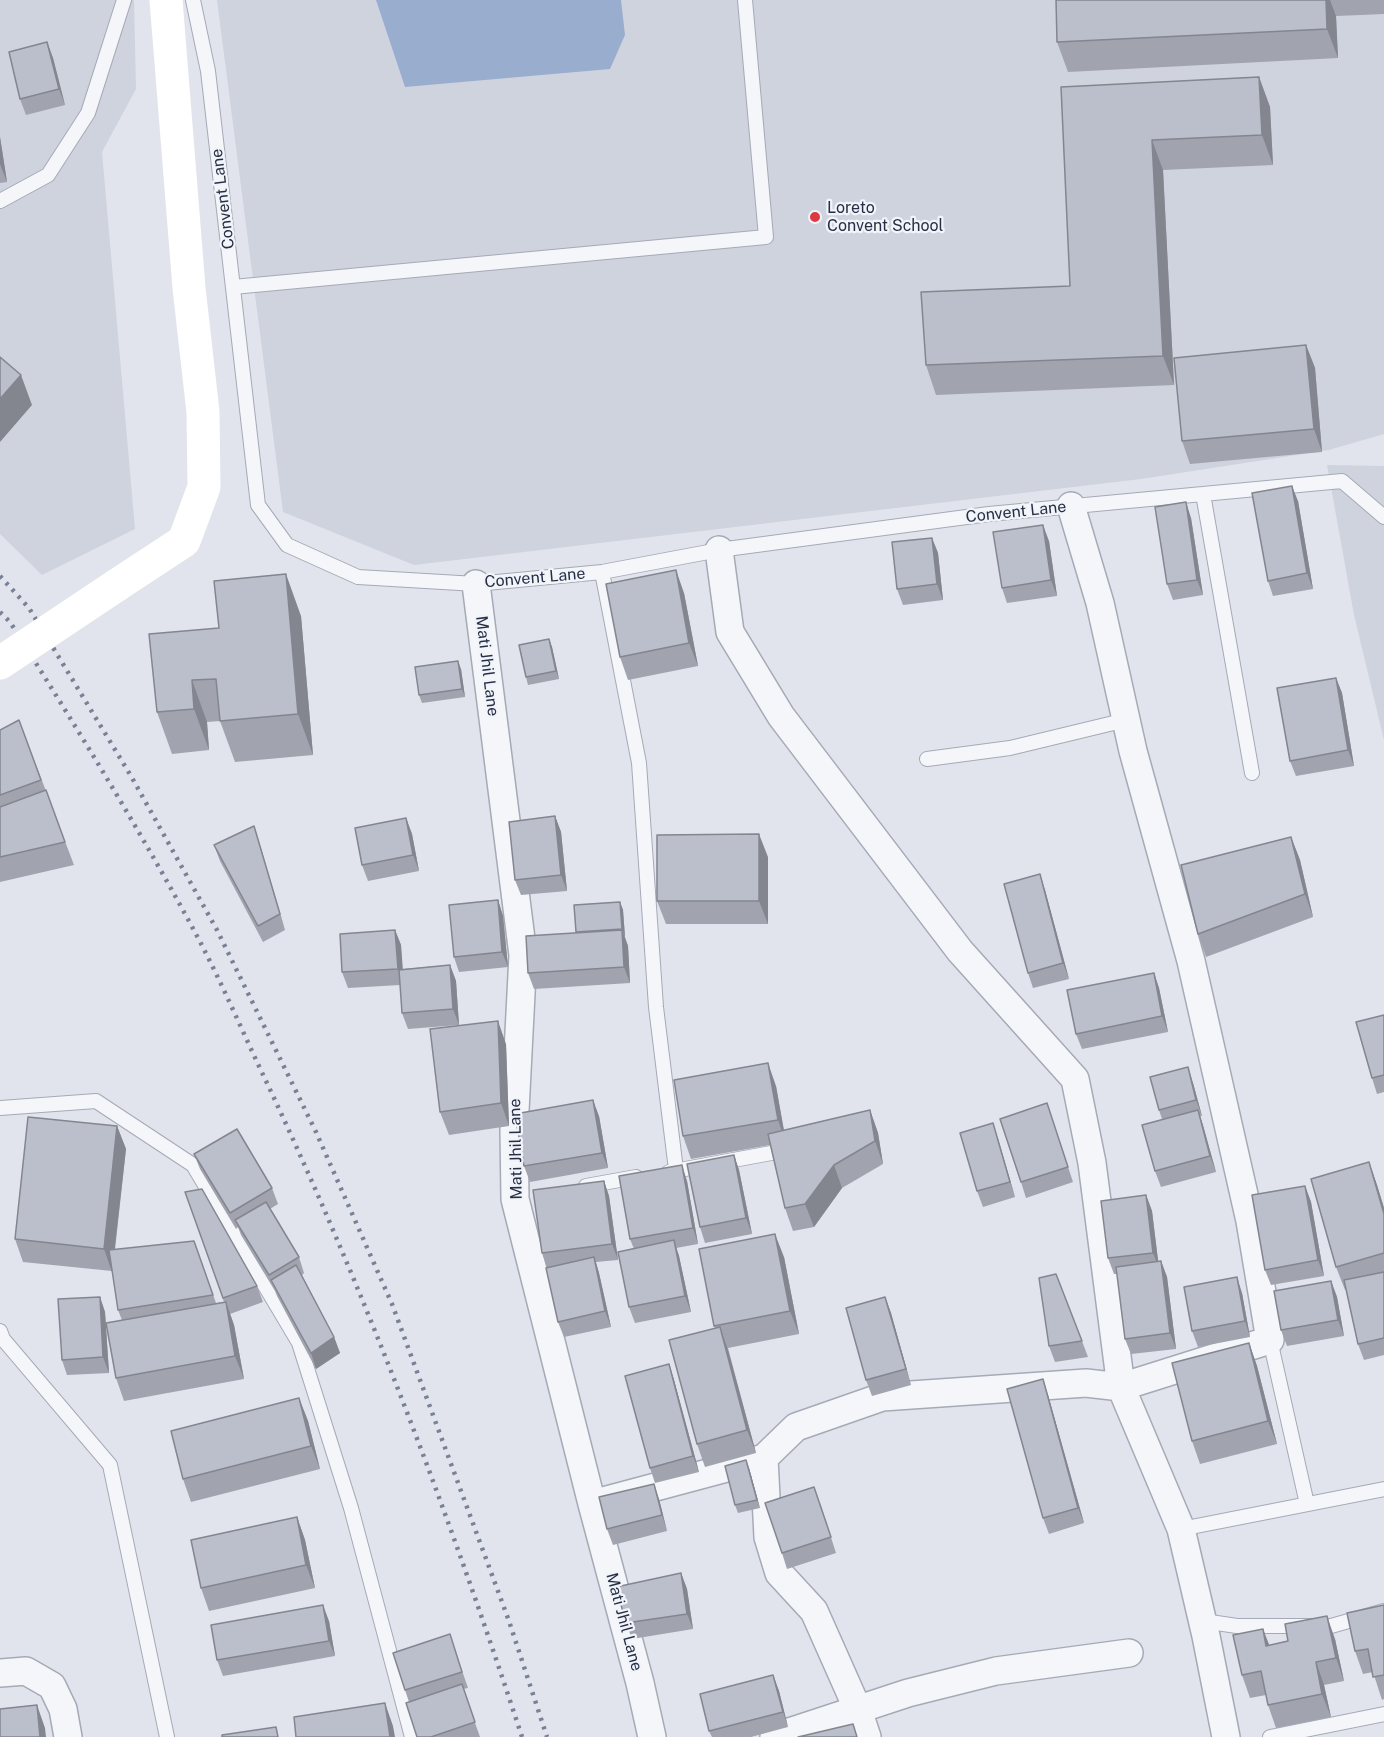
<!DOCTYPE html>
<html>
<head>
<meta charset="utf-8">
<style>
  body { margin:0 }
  canvas { display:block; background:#e1e4ec }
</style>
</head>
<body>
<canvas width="1384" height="1737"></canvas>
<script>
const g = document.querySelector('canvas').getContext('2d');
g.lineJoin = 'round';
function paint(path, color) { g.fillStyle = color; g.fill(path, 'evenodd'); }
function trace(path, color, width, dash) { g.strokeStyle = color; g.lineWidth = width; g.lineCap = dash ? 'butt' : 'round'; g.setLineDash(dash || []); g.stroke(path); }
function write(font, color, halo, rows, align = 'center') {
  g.font = font + ' "Public Sans",sans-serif'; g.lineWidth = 4.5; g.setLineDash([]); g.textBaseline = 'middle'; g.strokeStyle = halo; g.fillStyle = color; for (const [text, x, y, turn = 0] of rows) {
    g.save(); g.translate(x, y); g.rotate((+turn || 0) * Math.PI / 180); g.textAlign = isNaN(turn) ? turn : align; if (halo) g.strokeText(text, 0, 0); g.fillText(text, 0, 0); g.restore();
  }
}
const built = new Path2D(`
  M0,0h134l2,89 -34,63 33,377 -93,46 -42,-41z
  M217,0h1167v434l-55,16 -188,29 -727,86 -131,-53z
  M1327,465l57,1v274l-30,-125z`);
const water = new Path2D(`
  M376,0h245l4,35 -15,34 -205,18z`);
const lane = new Path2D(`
  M193,0l15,71 50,434 29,40 71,32 118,7 126,-12 117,-22 270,-36 353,-33 42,36
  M0,201l48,-26 40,-62 36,-113
  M233,287l533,-50 -21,-237
  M1203,494l49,279
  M602,572l37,191 17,244 20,163
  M927,759l83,-11 116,-28
  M0,1108l96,-7 97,64 106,178 52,165 61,229
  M669,1172l113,-21
  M586,1186l50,-9
  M0,1331l3,8 107,126 57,272
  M1270,1340l37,164
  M1181,1529l203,-40
  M1203,1621l34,5h94l53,-15
  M1270,1737l114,-23`);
const street = new Path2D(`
  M719,550l11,82 51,84 179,235 115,128 17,84 29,224 60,142 25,107 20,101
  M476,584l47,371 -9,175 1,69 77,305 48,179 12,54
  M764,1458l4,79 11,36 35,38 44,99 9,27
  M592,1504l172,-46 32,-31 86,-30 204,-14 35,4 149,-47 -20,-119 -59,-260 -58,-210 -33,-148 -29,-97
  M0,1673l26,-2 26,15 11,23 5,28
  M774,1737l134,-44 88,-22 133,-18`);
const secondary = new Path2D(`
  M117,585l67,-44 20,-54 -1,-75 -14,-124 -23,-288`);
const rail = new Path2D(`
  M0,576l29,32 102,168 86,154 99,202 76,172 117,317 38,116
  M0,612l10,10c65,103 129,206 187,314 25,47 46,97 69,145 100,212 183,433 256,656`);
const secondaryBridge = new Path2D(`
  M0,663l117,-78`);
const wall = new Path2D(`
  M1056,0h328v14l-48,2 2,42 -270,14 -11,-30z
  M47,42l6,16 12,47 -39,10 -6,-16z
  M1259,77l11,30 3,58 -110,5 11,215 -238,10 -10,-30 144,-79 -9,-199z
  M0,137l7,45 -7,1z
  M1306,345l9,23 7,84 -132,12 -8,-23z
  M1298,501l15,88 -40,7 -5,-15z
  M1191,518l12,77 -30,5 -6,-16z
  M932,538l6,15 5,47 -40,5 -6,-16z
  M1049,541l8,55 -50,7 -5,-15z
  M684,593l14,73 -70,14 -8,-23z
  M301,616l12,139 -78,7 -15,-41 -13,1 2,28 -37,4 -15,-42 62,-84z
  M549,639l3,8 7,32 -31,6 -2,-8z
  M461,669l4,28 -43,6 -3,-8z
  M1336,678l6,15 12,73 -58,10 -6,-15z
  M19,720l55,145 -74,17v-152z
  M555,816l6,16 6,59 -46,4 -6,-15z
  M406,818l6,16 7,37 -51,10 -6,-16z
  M254,826l5,16 26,88 -22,12 -43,-81 -6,-16z
  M1291,837l9,23 13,57 -107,40 -8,-23z
  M768,857v67h-102l-9,-23z
  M1045,890l24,89 -36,9 -5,-15z
  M498,900l5,16 5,51 -49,5 -5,-15z
  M620,902l3,8 2,27 3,9 2,37 -96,6 -6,-16 48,-40v-1z
  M395,930l6,15 1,24 48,-4 6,16 3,44 -51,4 -6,-16 -2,-28 -52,3 -6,-16z
  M1154,973l5,15 9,44 -86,17 -6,-15z
  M1384,1015v77l-7,2 -5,-16z
  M506,1044l3,82 -60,9 -9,-23z
  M1193,1083l9,33h-2l16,56 -55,15 -6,-16 7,-52 -3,-9z
  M776,1086l8,44 86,-20 8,23 5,31 -41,24 -28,39 -21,4 -8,-23 -15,-63 -79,14 -8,-23z
  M1047,1103l26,79 -47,16 -5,-16z
  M599,1116l9,52 -78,14 -6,-16z
  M117,1126l9,23 -11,101 79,-9 22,62 8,-1 -39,-110 72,94 6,16 -33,12 4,11 10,54 -120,22 -8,-23 6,-58 -4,-10 -6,-39 -89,-9 -8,-23z
  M998,1139l17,58 -32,10 -6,-16z
  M194,1154l78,34 6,16 -8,5 29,48 5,16 -2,2 32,62 6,16 -24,16 -39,-73 -2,-5 -34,-56 -3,-8 -2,2 -36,-60z
  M734,1155l5,15 13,64 -47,9 -5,-16z
  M1369,1162l8,23 7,23v147l-20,5 -6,-16 -12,-55 -1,1 -9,-23z
  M604,1181l5,15 9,64 -22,2 3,11 12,54 -47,10 -6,-15 -11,-54 -5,-15z
  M687,1181l11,63 -22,4 3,8 12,56 -56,11 -6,-16 5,-58 -4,-10z
  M1305,1186l6,16 13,74 -53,9 -6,-15z
  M1146,1195l6,16 6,50h3l6,16 9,72 -45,5 -6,-15 -8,-65h-3l-6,-16z
  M784,1257l15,77 -71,14 28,105 -51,14 -8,-23 18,-116 -1,-2z
  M1331,1281l6,16 7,39 -57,10 -6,-16z
  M1242,1293l8,44 -52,10 -6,-16z
  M100,1297l5,15 4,61 -42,2 -5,-15z
  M885,1297l6,16 20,72 -39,11 -6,-16z
  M1082,1341l6,16 -33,5 -6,-16z
  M1249,1343l8,23 20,78 -77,20 -8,-23z
  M669,1364l5,16 25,92 -44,11 -5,-15z
  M1048,1395l36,128 -35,11 -6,-16z
  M299,1398l9,23 12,48 -129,33 -8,-23z
  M749,1468l11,40 -22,5 -3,-8z
  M659,1499l8,32 -54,14 -6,-16z
  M820,1503l16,50 -49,16 -5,-16z
  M297,1517l8,23 10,48 -106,23 -8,-23z
  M681,1573l6,16 6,40 -61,10 -6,-16z
  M1384,1605v94l-2,1 -9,-28 -10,2 -8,-23z
  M329,1621l6,35 -112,20 -6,-16z
  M1335,1639l9,42 -20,4 7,32 -55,11 -8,-23 -2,-10 -16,3 -8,-23 27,-30z
  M455,1650l13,38 -5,1 17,48h-63l-8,-35 -4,-12z
  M773,1675l6,16 9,36 -37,10h-39l-3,-6z`);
const shadedWall = new Path2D(`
  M1326,0h4l6,16 2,42 -11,-29z
  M47,42l6,16 12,47 -6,-16z
  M1259,77l11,30 3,58 -11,-30z
  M0,137l7,45 -7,-18z
  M1152,140l11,30 11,215 -11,-29z
  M1306,345l9,23 7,84 -8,-23z
  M21,375l11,30 -32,37v-43z
  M1292,486l6,15 15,88 -6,-16z
  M1186,502l5,16 12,77 -6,-15z
  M1043,525l6,16 8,55 -6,-16z
  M932,538l6,15 5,47 -6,-16z
  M676,570l8,23 14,73 -9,-23z
  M286,574l15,42 12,139 -15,-41z
  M549,639l3,8 7,32 -3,-8z
  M458,661l3,8 4,28 -3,-8z
  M1336,678l6,15 12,73 -6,-16z
  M192,680l15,42 2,28 -15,-41z
  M555,816l6,16 6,59 -6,-16z
  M406,818l6,16 7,37 -6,-16z
  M254,826l5,16 26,88 -5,-16z
  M759,834l9,23v67l-9,-23z
  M1291,837l9,23 13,57 -8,-23z
  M1040,874l5,16 24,89 -6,-16z
  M498,900l5,16 5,51 -6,-15z
  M620,902l3,8 2,27 -3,-8z
  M395,930l6,15 3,39 -6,-15z
  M622,930l6,16 2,37 -6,-16z
  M450,965l6,16 3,44 -6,-16z
  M1154,973l5,15 9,44 -6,-16z
  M498,1021l8,23 3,82 -8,-23z
  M768,1063l8,23 10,57 -8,-23z
  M1188,1067l5,16 9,33 -6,-16z
  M593,1100l6,16 9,52 -6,-15z
  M870,1110l8,23 5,31 -8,-23z
  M1198,1110l5,15 13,47 -6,-16z
  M993,1123l5,16 17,58 -5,-15z
  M117,1126l9,23 -14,123 -8,-23z
  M734,1155l5,15 13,64 -6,-16z
  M1369,1162l8,23 7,23v6z
  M682,1165l5,16 11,63 -5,-16z
  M834,1165l8,23 -28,39 -9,-23z
  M604,1181l5,15 9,64 -6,-16z
  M1305,1186l6,16 13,74 -6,-16z
  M1146,1195l6,16 7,57 -6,-15z
  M775,1234l9,23 15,77 -9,-23z
  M674,1240l5,16 12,56 -6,-16z
  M594,1257l5,16 12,54 -6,-16z
  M1161,1261l6,16 9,72 -6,-16z
  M1237,1277l5,16 8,44 -5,-16z
  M1331,1281l6,16 7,39 -6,-16z
  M100,1297l5,15 4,61 -6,-16z
  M885,1297l6,16 20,72 -5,-16z
  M226,1302l8,23 10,54 -9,-23z
  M720,1327l8,23 28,103 -9,-23z
  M334,1337l6,16 -24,16 -5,-16z
  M1249,1343l8,23 20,78 -9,-23z
  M669,1364l5,16 25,92 -6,-16z
  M1043,1379l5,16 36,128 -6,-15z
  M299,1398l9,23 12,48 -9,-23z
  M746,1460l3,8 11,40 -3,-8z
  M654,1484l5,15 8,32 -5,-16z
  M297,1517l8,23 10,48 -9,-23z
  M681,1573l6,16 6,40 -6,-15z
  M323,1605l6,16 6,35 -6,-15z
  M1327,1616l8,23 9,42 -8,-23z
  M1263,1629l9,23 -6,-6z
  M1316,1662l8,23 7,32 -9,-23z
  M773,1675l6,16 9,36 -5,-15z
  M385,1703l8,23 2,11h-5z
  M37,1705l8,23 1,9h-6z`);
const building = new Path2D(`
  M1056,0h270l1,29 -270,13z
  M47,42l12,47 -39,10 -11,-47z
  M1259,77l3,58 -110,5 11,216 -237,9 -5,-73 149,-6 -9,-199z
  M1306,345l8,84 -132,12 -8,-83z
  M0,357l21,18 -21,24z
  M1292,486l15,87 -39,8 -16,-88z
  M1186,502l11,78 -30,4 -12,-77z
  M1043,525l8,55 -49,8 -9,-56z
  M932,538l5,46 -40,5 -5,-47z
  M676,570l13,73 -69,14 -14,-73z
  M286,574l12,140 -78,7 -4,-42 -24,1 2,29 -37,3 -8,-78 70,-6 -5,-47z
  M549,639l7,32 -30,6 -7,-32z
  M458,661l4,28 -43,6 -4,-28z
  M1336,678l12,72 -58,11 -13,-73z
  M19,720l22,60 -41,15v-65z
  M46,790l19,52 -65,15v-50z
  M555,816l6,59 -46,5 -6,-58z
  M406,818l7,37 -51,10 -7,-37z
  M254,826l26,88 -22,12 -44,-81z
  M759,834v67h-102v-66z
  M1291,837l14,57 -107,40 -17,-69z
  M1040,874l23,89 -35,10 -24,-89z
  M498,900l4,52 -48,5 -5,-52z
  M620,902l2,27 -46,3 -2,-27z
  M395,930l3,39 -56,3 -2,-38z
  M622,930l2,37 -96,6 -2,-37z
  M450,965l3,44 -51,4 -3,-43z
  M1154,973l8,43 -86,18 -9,-44z
  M1384,1015v60l-12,3 -16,-56z
  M498,1021l3,82 -61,9 -10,-83z
  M768,1063l10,57 -95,16 -9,-56z
  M1188,1067l8,33 -37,10 -9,-33z
  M593,1100l9,53 -78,13 -9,-52z
  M1047,1103l21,64 -47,15 -21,-63z
  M870,1110l5,31 -41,24 -29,39 -20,4 -17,-74z
  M1198,1110l12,46 -55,15 -13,-46z
  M28,1117l89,9 -13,123 -89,-10z
  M993,1123l17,59 -33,9 -17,-58z
  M237,1129l35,59 -42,25 -36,-59z
  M734,1155l12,63 -46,9 -13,-63z
  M1369,1162l15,52v39l-48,14 -25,-88z
  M682,1165l11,63 -63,11 -11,-63z
  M604,1181l8,63 -70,9 -9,-63z
  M1305,1186l13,74 -53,10 -13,-75z
  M202,1189l55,97 -34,12 -38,-106z
  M1146,1195l7,58 -45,5 -7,-57z
  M266,1202l33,55 -30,18 -34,-55z
  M775,1234l15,77 -76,15 -15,-77z
  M674,1240l11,56 -56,11 -11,-55z
  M194,1241l19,54 -95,15 -9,-60z
  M594,1257l11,54 -47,11 -12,-54z
  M1161,1261l9,72 -45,6 -9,-72z
  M296,1265l38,72 -23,16 -40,-73z
  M1384,1272v66l-26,6 -14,-64z
  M1056,1274l26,67 -33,5 -10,-68z
  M1237,1277l8,44 -53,10 -8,-44z
  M1331,1281l7,39 -57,10 -7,-39z
  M100,1297l3,60 -41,3 -4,-61z
  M885,1297l21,72 -40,11 -20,-72z
  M226,1302l9,54 -119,22 -10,-55z
  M720,1327l27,103 -50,14 -28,-104z
  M1249,1343l19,78 -76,20 -20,-78z
  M669,1364l24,92 -43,12 -25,-92z
  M1043,1379l35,129 -35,10 -36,-129z
  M299,1398l12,48 -128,33 -12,-48z
  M746,1460l11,40 -22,5 -10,-39z
  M654,1484l8,31 -55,14 -8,-32z
  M814,1487l17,50 -49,16 -17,-50z
  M297,1517l9,48 -105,23 -10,-48z
  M681,1573l6,41 -61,9 -10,-36z
  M323,1605l6,36 -112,19 -6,-35z
  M1384,1605v70l-11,2 -5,-28 -13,2 -8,-38z
  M1327,1616l9,42 -20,4 6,32 -54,11 -7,-34 -19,4 -9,-40 30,-6 3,17 22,-5 -3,-17z
  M450,1634l12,38 -57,18 -12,-37z
  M773,1675l10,37 -74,19 -9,-37z
  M462,1684l13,38 -44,15h-14l-11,-34z
  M385,1703l5,34h-94l-2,-20z
  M37,1705l3,32h-40v-28z
  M853,1724l4,13h-59z
  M276,1727l2,10h-56v-2z`);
const markers = [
  [815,217,6,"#de3940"]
];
const streetNames = [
  ["Convent Lane",223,199,-97],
  ["Convent Lane",1016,512,-6],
  ["Convent Lane",535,578,-5],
  ["Mati Jhil Lane",487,666,83],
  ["Mati Jhil Lane",516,1149,-91],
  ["Mati Jhil Lane",624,1622,75]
];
const poiNames = [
  ["Loreto",827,208],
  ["Convent School",827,226]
];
paint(built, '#cfd3de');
paint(water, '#99adcf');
trace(lane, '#a5aab7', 16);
trace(street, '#a5aab7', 30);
trace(lane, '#f5f6f9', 14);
trace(street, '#f5f6f9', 27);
trace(secondary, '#fff', 33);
trace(rail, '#798197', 4.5, [3, 6]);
trace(secondaryBridge, '#fff', 33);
paint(wall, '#a1a4af');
paint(shadedWall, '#83868f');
paint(building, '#bbbfcc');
trace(building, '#83868f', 1.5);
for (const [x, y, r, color] of markers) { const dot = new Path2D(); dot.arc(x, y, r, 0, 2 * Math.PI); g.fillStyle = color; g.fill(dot); trace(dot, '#f1f4f9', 2); }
write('16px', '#272f46', '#f1f4f9', streetNames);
write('16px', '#272f46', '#f1f4f9', poiNames, 'left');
</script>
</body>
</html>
